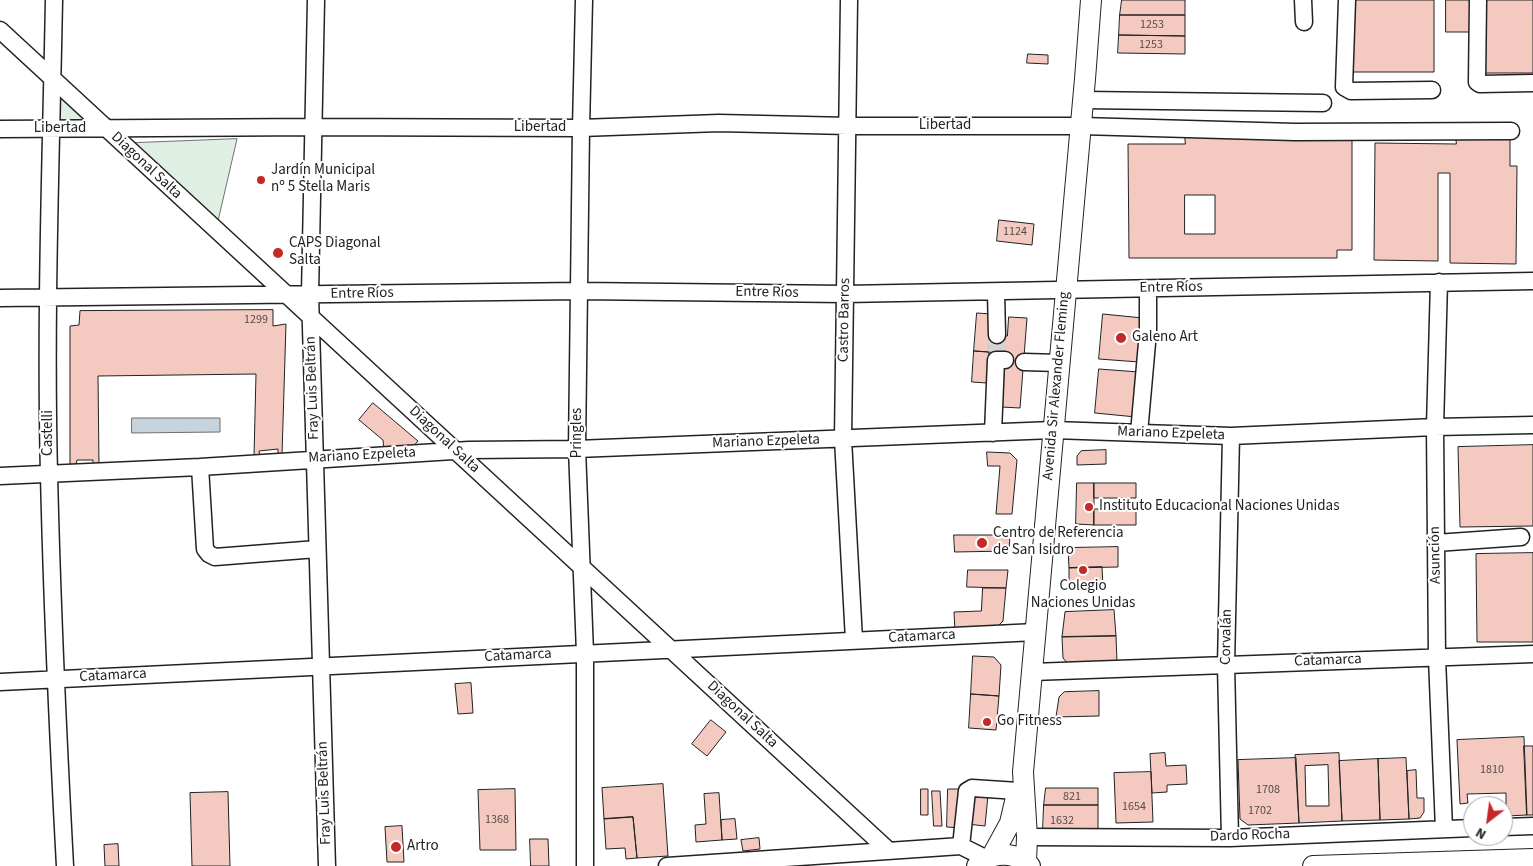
<!DOCTYPE html>
<html>
<head>
<meta charset="utf-8">
<style>
  body { margin:0 }
  #map { position:relative; width:1533px; height:866px; overflow:hidden; background:#fff; font-family:"Source Sans 3",sans-serif }
  canvas { display:block }
  .north { position:absolute; left:1463px; top:796px; width:50px; height:50px; box-sizing:border-box; background:#fff; border:1px solid #a7a7a7; border-radius:50%; rotate:210deg; font-size:14px; font-weight:700; line-height:20px; text-align:center; color:#222 }
  .north::after { content:''; display:block; margin:auto; width:18px; height:22px; background:#c62828; clip-path:polygon(50% 0,100% 100%,50% 72%,0 100%) }
</style>
</head>
<body>
<div id="map">
<canvas width="1533" height="866"></canvas>
<div class="north">N</div>
</div>
<script>
const g = document.querySelector('canvas').getContext('2d');
g.lineJoin = 'round';
function paint(path, color) { g.fillStyle = color; g.fill(path, 'evenodd'); }
function trace(path, color, width, dash) { g.strokeStyle = color; g.lineWidth = width; g.lineCap = dash ? 'butt' : 'round'; g.setLineDash(dash || []); g.stroke(path); }
function write(font, color, halo, rows, align = 'center') {
  g.font = font + ' "Source Sans 3",sans-serif'; g.lineWidth = 4; g.setLineDash([]); g.textBaseline = 'middle'; g.strokeStyle = halo; g.fillStyle = color; for (const [text, x, y, turn = 0] of rows) {
    g.save(); g.translate(x, y); g.rotate((+turn || 0) * Math.PI / 180); g.textAlign = isNaN(turn) ? turn : align; if (halo) g.strokeText(text, 0, 0); g.fillText(text, 0, 0); g.restore();
  }
}
const green = new Path2D(`
  M52,79l55,50 -56,-1z
  M237,139l-19,82 -85,-78z`);
const water = new Path2D(`
  M132,418h88v14l-88,1z`);
const building = new Path2D(`
  M1122,0h63v15h-65z
  M1353,0h81v72h-81z
  M1446,0h27l-1,32h-26z
  M1483,0h50v73h-51z
  M1120,15h65v21l-66,-1z
  M1119,35l66,1v18l-67,-1z
  M1028,54l20,1v9l-21,-1z
  M1185,136h167v114h-15v8h-208l-1,-114h57zM1185,195h30v39h-30z
  M1456,136l54,1v29h7l-1,98 -66,-1v-90h-12v88l-64,-1 1,-117 81,1z
  M999,220l35,4 -2,21 -35,-4z
  M273,310v16l13,-2 -4,131 -4,1v-7l-19,2 1,5h-6l2,-82 -158,2 1,89 -6,1v-6h-16l-1,4 -6,1v-139l9,-1 1,-14z
  M977,313l14,1 -2,38 -15,-1z
  M1103,314l40,4 -4,44 -40,-3z
  M1009,317l18,1 -7,90 -19,-1 4,-54 -16,-1 1,-17 17,1z
  M974,351l15,1 -2,31 -15,-1z
  M1099,369l40,3 -3,45 -41,-4z
  M373,403l45,38 -8,9 -26,2 -1,-12 -24,-20z
  M1533,445v81l-73,1 -2,-80z
  M1106,450v14l-29,1v-9l4,-5z
  M987,452l23,1 7,7 -5,54h-16l4,-48h-12z
  M1077,483h17v42l-18,-1z
  M1094,483h42v15h-42z
  M1094,509h42v16h-42z
  M954,535h56l-1,16 -54,1z
  M1118,547v20l-49,1 -1,-20z
  M1533,553v89h-56l-1,-88z
  M1102,567l1,20h-34v-19z
  M968,570h40l-2,18 -39,-1z
  M983,588h23l-3,33 -8,8 -40,2 -1,-19 27,-1z
  M1114,610l2,26 -54,1 3,-25z
  M1116,636l1,26 -49,2 -5,-6 -1,-21z
  M973,656l21,1 7,8 -2,31 -28,-2z
  M471,683l2,30 -15,1 -3,-30z
  M1099,691v25l-43,1 3,-20 5,-5z
  M971,694l28,2 -3,34 -27,-2z
  M711,720l15,12 -19,24 -15,-12z
  M1524,737l3,78 -21,1v-23l-39,1 1,9 -8,1 -3,-64z
  M1524,746h9v69h-6z
  M1165,753l1,13 20,-1 1,19 -20,1v7l-15,1 -2,-39z
  M1339,753l3,68 -43,2 -4,-68zM1328,765l1,41h-23l-1,-40z
  M1296,758l3,65 -51,2 -8,-6 -2,-59z
  M1406,758l3,61 -29,1 -2,-61z
  M1378,759l2,61 -38,1 -3,-60z
  M1416,770l1,28h7v14l-4,6 -11,1 -2,-48z
  M1151,772l2,50 -37,1 -2,-50z
  M663,784l5,72 -31,2 -4,-41 -29,2 -2,-31z
  M1046,788h52v17h-54z
  M515,789l1,61h-36l-2,-60z
  M921,789h7v26h-7z
  M948,789h17l-4,39 -14,-1z
  M932,791h8l2,35h-8z
  M228,792l2,74h-38l-2,-73z
  M719,793l3,47 -26,2 -1,-17 11,-1 -2,-30z
  M970,794l18,1 -3,31 -18,-2z
  M1044,805h54v25l-55,-1z
  M633,817l4,41 -11,1 -1,-11 -19,1 -2,-30z
  M735,819l2,20 -15,1 -1,-20z
  M402,826l2,36h-17l-2,-35z
  M759,838l1,11 -17,2 -2,-11z
  M530,839h18l1,27h-18z
  M118,844l1,22h-14l-1,-21z`);
const minorTunnel = new Path2D(`
  M996,352l1,-17`);
const minor = new Path2D(`
  M54,0c-3,158 -9,316 -5,474 3,131 9,262 16,392
  M316,0l-6,294 17,572
  M584,0l-3,128 -4,321 8,204v213
  M849,0l-6,439 11,201
  M1303,0l1,22
  M1347,0l-3,87 7,4 81,-1
  M1478,0l-1,82 3,2 53,-1
  M0,30l888,820
  M1083,100l240,3
  M0,129l314,-2 267,1 138,-5 129,3h233l214,6 216,-1
  M1439,282l-4,145 2,231 7,171
  M996,292l1,43
  M0,298l580,-7 265,3 688,-13
  M1024,362l35,1
  M993,433l3,-73h9
  M1139,433l9,-101v-43
  M200,467l5,82 4,5 6,3 102,-8
  M0,476l200,-9 269,-17 108,-1 476,-19 178,6 204,-9 98,-2
  M1436,543l85,-6
  M1032,672l501,-18
  M0,682l1036,-50
  M1503,827l30,-1
  M1027,837l203,1 243,-10
  M1230,838l-4,-173 5,-229
  M961,846l6,-55 5,-3 46,3
  M667,866l294,-20 26,13`);
const major = new Path2D(`
  M992,856l18,-33 7,-30
  M1026,862l1,-25 -4,-65 62,-693 6,-79
  M977,866c15,-15 38,-15 53,0
  M1313,866l220,-7`);
const markers = [
  [261,180,5,"#c62828"],
  [278,253,6,"#c62828"],
  [1121,338,6,"#c62828"],
  [1089,507,5,"#c62828"],
  [982,543,6,"#c62828"],
  [1083,570,5,"#c62828"],
  [987,722,5,"#c62828"],
  [396,847,6,"#c62828"]
];
const numberNames = [
  ["1253",1152,25],
  ["1253",1151,45],
  ["1124",1015,232],
  ["1299",256,320],
  ["1810",1492,770],
  ["1708",1268,790],
  ["821",1072,797],
  ["1654",1134,807],
  ["1702",1260,811],
  ["1368",497,820],
  ["1632",1062,821]
];
const streetNames = [
  ["Libertad",945,126],
  ["Libertad",540,128],
  ["Libertad",60,129],
  ["Diagonal Salta",146,166,43],
  ["Entre Ríos",1171,288,-1],
  ["Entre Ríos",767,293,1],
  ["Entre Ríos",362,294,-1],
  ["Castro Barros",845,320,-89],
  ["Avenida Sir Alexander Fleming",1057,386,-85],
  ["Fray Luis Beltrán",313,388,-92],
  ["Castelli",49,433,-90],
  ["Pringles",578,433,-90],
  ["Mariano Ezpeleta",1171,434,2],
  ["Diagonal Salta",444,440,43],
  ["Mariano Ezpeleta",766,442,-2],
  ["Mariano Ezpeleta",362,456,-3],
  ["Asunción",1436,555,-91],
  ["Catamarca",922,637,-3],
  ["Corvalán",1227,637,-89],
  ["Catamarca",518,656,-3],
  ["Catamarca",1328,661,-2],
  ["Catamarca",113,676,-3],
  ["Diagonal Salta",742,715,43],
  ["Fray Luis Beltrán",325,793,-92],
  ["Dardo Rocha",1250,836,-2]
];
const poiNames = [
  ["Jardín Municipal",271,171],
  ["nº 5 Stella Maris",271,188],
  ["CAPS Diagonal",289,244],
  ["Salta",289,261],
  ["Galeno Art",1132,338],
  ["Instituto Educacional Naciones Unidas",1099,507],
  ["Centro de Referencia",993,534],
  ["de San Isidro",993,551],
  ["Colegio",1083,587,"center"],
  ["Naciones Unidas",1083,604,"center"],
  ["Go Fitness",997,722],
  ["Artro",407,847]
];
paint(green, '#e0efe3');
trace(green, '#6f6f6f', 1);
paint(water, '#c7d3dd');
trace(water, '#6f6f6f', 1);
paint(building, '#f3c9c0');
trace(building, '#222', 1);
trace(minorTunnel, '#d3d3d3', 16, [16, 8]);
trace(minor, '#222', 19);
trace(major, '#222', 22);
trace(minor, '#fff', 16);
trace(major, '#fff', 20);
for (const [x, y, r, color] of markers) { const dot = new Path2D(); dot.arc(x, y, r, 0, 2 * Math.PI); g.fillStyle = color; g.fill(dot); trace(dot, '#fff', 2); }
write('12px', '#564c4a', null, numberNames);
write('15px', '#222', '#fff', streetNames);
write('15px', '#222', '#fff', poiNames, 'left');
</script>
</body>
</html>
